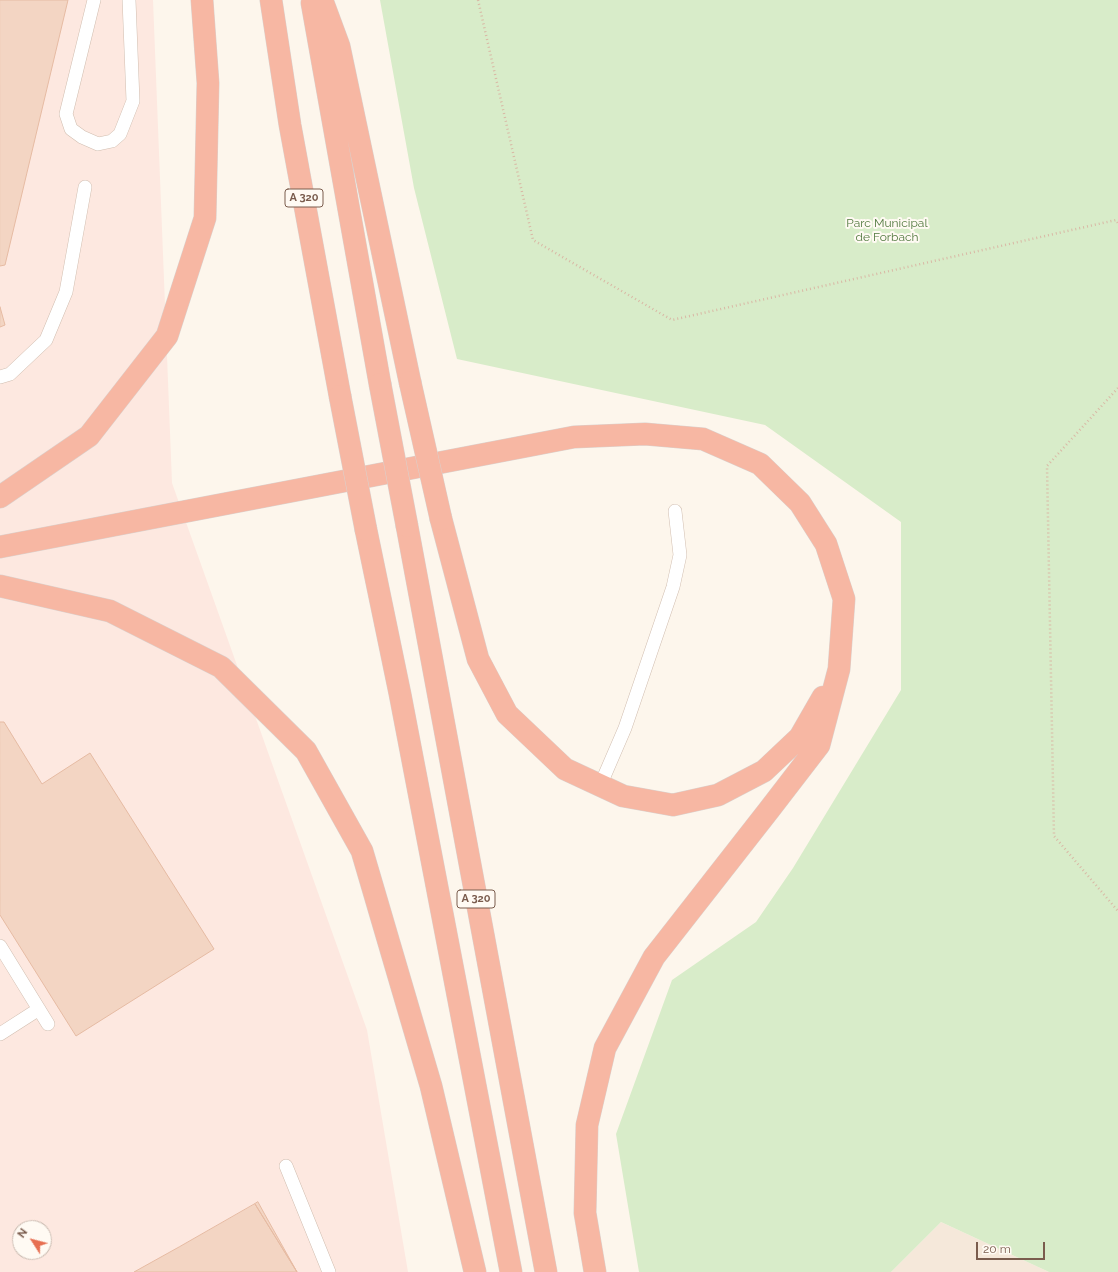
<!DOCTYPE html>
<html>
<head>
<meta charset="utf-8">
<style>
  body { margin:0 }
  #map { position:relative; width:1118px; height:1272px; overflow:hidden; background:#fdf6ec; font-family:Raleway,sans-serif }
  canvas { display:block }
  .north { position:absolute; left:12px; top:1220px; width:40px; height:40px; box-sizing:border-box; background:#fffaf3; border:1px solid #cabbb1; border-radius:50%; rotate:306deg; font-size:11px; font-weight:700; line-height:16px; text-align:center; color:#7a5c4d }
  .north::after { content:''; display:block; margin:auto; width:14px; height:18px; background:#e76f51; clip-path:polygon(50% 0,100% 100%,50% 72%,0 100%) }
  .scale { position:absolute; left:976px; top:1242px; width:69px; height:18px; box-sizing:border-box; border:2px solid #7a5c4d; border-top:0; padding-left:5px; font-size:12px; line-height:14px; white-space:nowrap; color:#7a5c4d; -webkit-text-stroke:3px #fffaf3; paint-order:stroke }
</style>
</head>
<body>
<div id="map">
<canvas width="1118" height="1272"></canvas>
<div class="north">N</div>
<div class="scale">20 m</div>
</div>
<script>
const g = document.querySelector('canvas').getContext('2d');
g.lineJoin = 'round';
function paint(path, color) { g.fillStyle = color; g.fill(path, 'evenodd'); }
function trace(path, color, width, dash) { g.strokeStyle = color; g.lineWidth = width; g.lineCap = dash ? 'butt' : 'round'; g.setLineDash(dash || []); g.stroke(path); }
function write(font, color, halo, rows, align = 'center') {
  g.font = font + ' Raleway,sans-serif'; g.lineWidth = 4; g.setLineDash([]); g.textBaseline = 'middle'; g.strokeStyle = halo; g.fillStyle = color; for (const [text, x, y, turn = 0] of rows) {
    g.save(); g.translate(x, y); g.rotate((+turn || 0) * Math.PI / 180); g.textAlign = isNaN(turn) ? turn : align; if (halo) g.strokeText(text, 0, 0); g.fillText(text, 0, 0); g.restore();
  }
}
const residential = new Path2D(`
  M941,1222l108,50h-158z`);
const commercial = new Path2D(`
  M0,0h153l19,483 195,547 41,242h-408zM20,1228h24v24h-24z`);
const green = new Path2D(`
  M380,0h738v1272h-69l-108,-50 -50,50h-252l-23,-138 56,-154 84,-58 37,-54 108,-178v-168l-136,-97 -308,-66 -43,-171z`);
const building = new Path2D(`
  M0,0h68l-63,265 -5,1z
  M0,307l5,18 -5,2z
  M0,722h4l38,62 48,-31 124,196 -138,87 -76,-121z
  M258,1202l6,11 33,59 -42,-68z
  M255,1204l42,68h-163l45,-25z`);
const path = new Path2D(`
  M478,0l55,240 139,80 444,-100 2,3
  M1118,388l-71,78 7,370 64,75`);
const service = new Path2D(`
  M94,0l-28,114 5,15 11,8 16,7 14,-3 8,-7 13,-33 -4,-101
  M0,377l10,-3 36,-34 20,-48 19,-105
  M600,786l25,-58 48,-141 7,-32 -5,-44
  M0,946l48,78
  M0,1034l39,-25
  M286,1166l43,106`);
const motorway = new Path2D(`
  M271,0l19,125 50,271
  M322,0l17,46 71,336
  M312,3l68,381
  M0,497l89,-61 78,-100 38,-118 3,-135 -6,-83
  M441,519l37,140 29,55 58,55 58,27 50,9 45,-10 46,-24 36,-34 23,-40
  M407,526l139,746
  M366,530l34,164 111,578
  M0,547l574,-110 71,-3 58,5 57,25 40,39 26,41 18,55 -5,70 -20,76 -50,65 -115,147 -49,91 -18,77 -2,88 10,59
  M0,586l110,25 111,56 85,84 56,100 69,235 44,186`);
const motorwayBridge = new Path2D(`
  M410,382l31,137
  M380,384l27,142
  M340,396l26,134`);
const shields = [
  [304,198,38],
  [476,899,38]
];
const shieldNames = [
  ["A 320",304,198],
  ["A 320",476,899]
];
const parkNames = [
  ["Parc Municipal",887,223],
  ["de Forbach",887,237]
];
paint(residential, '#f5e8da');
paint(commercial, '#fde8e0');
paint(green, '#d8ecc9');
paint(building, '#f3d5c3');
trace(building, '#e6bba3', 1);
trace(service, '#d1beb0', 14);
trace(motorway, '#dad1cd', 23);
trace(path, '#d9b8a5', 2.5, [1, 3]);
trace(service, '#fff', 13);
trace(motorway, '#f7b7a3', 22);
trace(motorwayBridge, '#dad1cd', 23, []);
trace(motorwayBridge, '#f7b7a3', 22);
for (const [x, y, w] of shields) { const box = new Path2D(); box.roundRect(x - w / 2, y - 9, w, 18, 3); g.fillStyle = '#fffaf3'; g.fill(box); trace(box, '#7a5c4d', 1); }
write('bold 11px', '#7a5c4d', null, shieldNames);
write('12px', '#537a41', '#fffaf3', parkNames);
</script>
</body>
</html>
